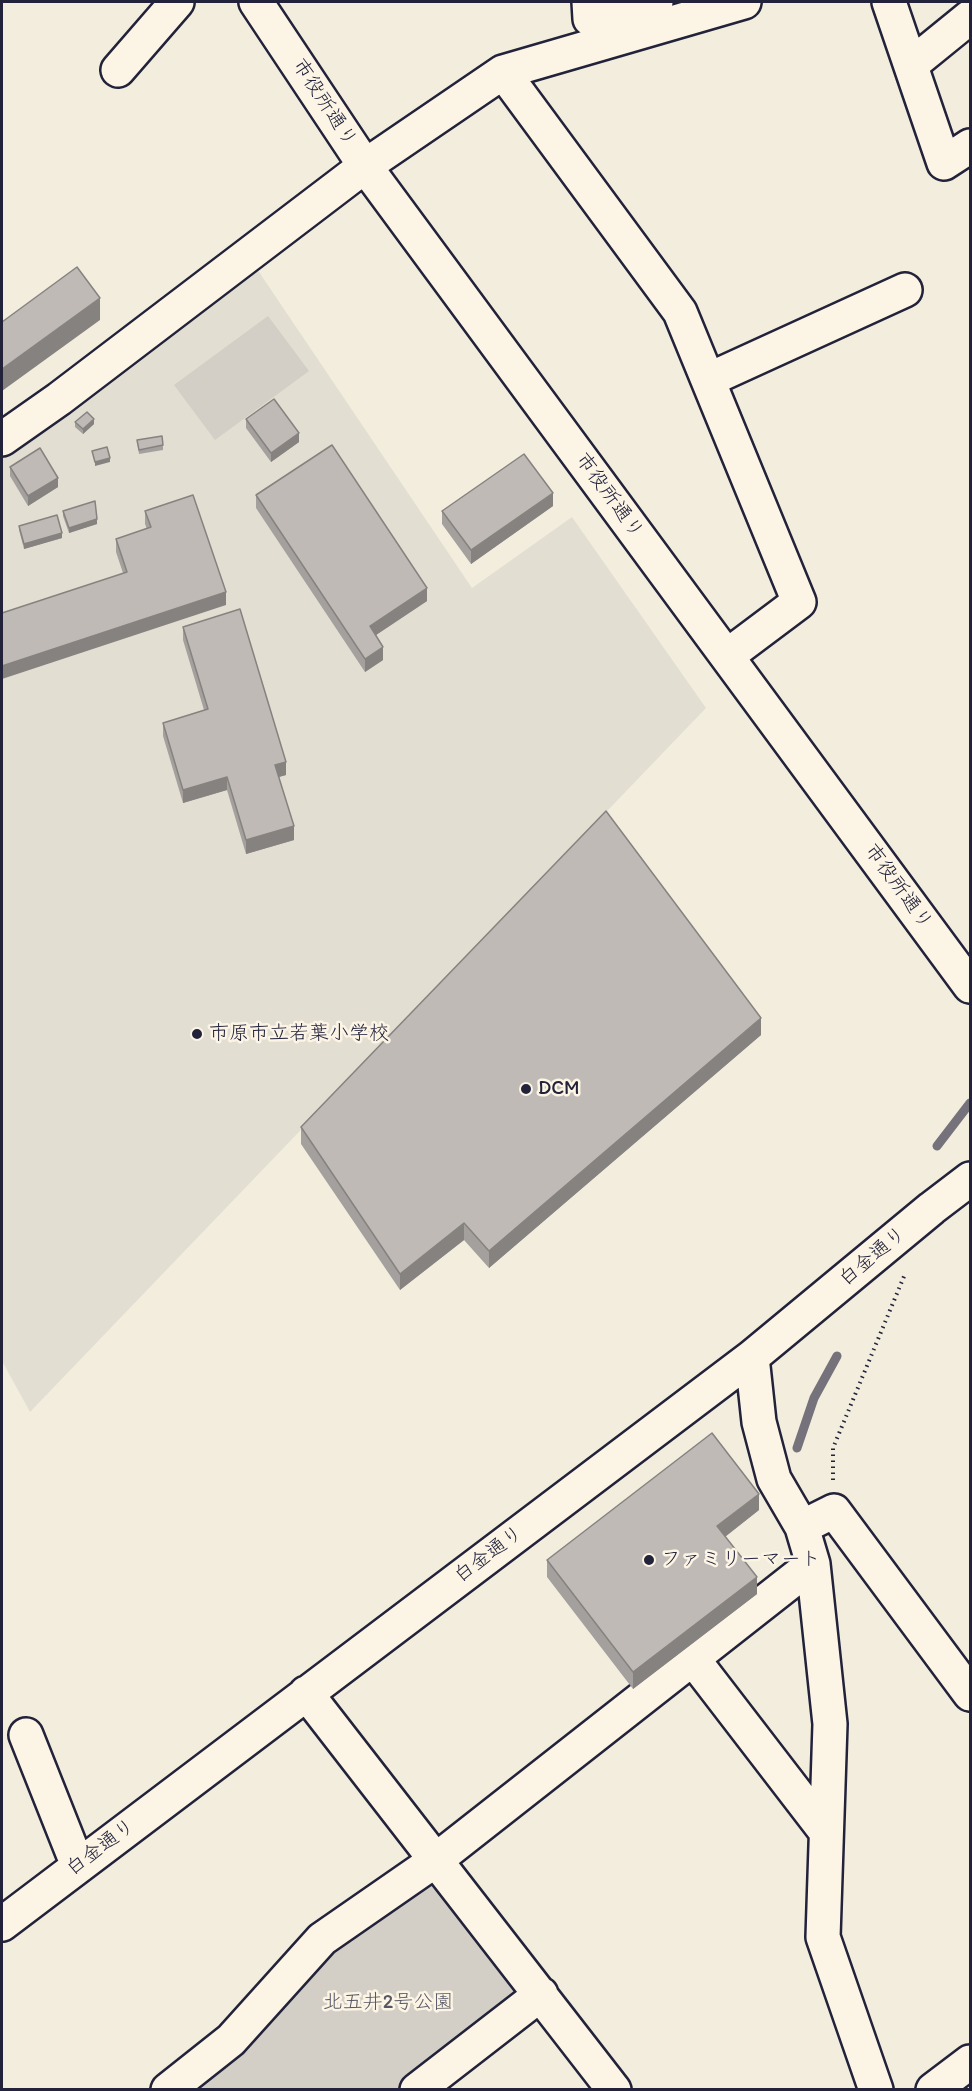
<!DOCTYPE html>
<html>
<head>
<meta charset="utf-8">
<style>
  body { margin:0 }
  #map { position:relative; width:972px; height:2091px; overflow:hidden; background:#f3edde; font-family:Itim,sans-serif }
  canvas { display:block }
  .frame { position:absolute; inset:0; border:3px solid #22223b; pointer-events:none }
</style>
</head>
<body>
<div id="map">
<canvas width="972" height="2091"></canvas>
<div class="frame"></div>
</div>
<script>
const g = document.querySelector('canvas').getContext('2d');
g.lineJoin = 'round';
function paint(path, color) { g.fillStyle = color; g.fill(path, 'evenodd'); }
function trace(path, color, width, dash) { g.strokeStyle = color; g.lineWidth = width; g.lineCap = dash ? 'butt' : 'round'; g.setLineDash(dash || []); g.stroke(path); }
function write(font, color, halo, rows, align = 'center') {
  g.font = font + ' Itim,"Klee One",sans-serif'; g.lineWidth = 5; g.setLineDash([]); g.textBaseline = 'middle'; g.strokeStyle = halo; g.fillStyle = color; for (const [text, x, y, turn = 0] of rows) {
    g.save(); g.translate(x, y); g.rotate((+turn || 0) * Math.PI / 180); g.textAlign = isNaN(turn) ? turn : align; if (halo) g.strokeText(text, 0, 0); g.fillText(text, 0, 0); g.restore();
  }
}
const built = new Path2D(`
  M257,269l215,319 100,-71 134,191 -676,704 -28,-51v-905z`);
const green = new Path2D(`
  M268,316l41,55 -94,69 -41,-55z
  M422,1884l16,4 76,97 -1,20 -112,84 -212,1 139,-139z`);
const stream = new Path2D(`
  M937,1146l33,-43
  M797,1448l17,-50 23,-42`);
const path = new Path2D(`
  M833,1480v-32l72,-174`);
const minor = new Path2D(`
  M256,2l109,164 605,820
  M589,2l1,17 66,-17
  M889,2l55,161 26,-17
  M911,65l59,-48
  M118,70l59,-68
  M503,72l177,240 119,290 -72,54
  M708,380l197,-90
  M2,439l57,-40 306,-233 138,-94 241,-70
  M752,1357l7,65 15,57 28,48 11,37 17,160 -7,213 53,153
  M802,1527l32,-16 136,183
  M693,1659l133,173
  M306,1693l308,397
  M26,1735l52,131
  M2,1924l750,-567 180,-149 38,-29
  M168,2090l63,-50 91,-101 114,-79 377,-296
  M417,2090l124,-96`);
const major = new Path2D(`
  M933,2090l37,-28`);
const wall = new Path2D(`
  M246,419l53,23 -28,20 -25,-34z
  M75,422l19,2 -11,10 -8,-7z
  M137,440l26,5v5l-24,4z
  M10,467l48,20 -30,19 -18,-30z
  M256,495l171,106 -51,34 7,25 -18,12 -109,-164z
  M553,506l-82,58 -29,-40v-13z
  M63,511l34,13 -28,9 -6,-17z
  M145,511l81,94 -103,-32 -7,-21v-13l31,-10 -2,-5z
  M19,526l43,12 -38,11 -5,-19z
  M183,627l103,148 -7,2 15,63 -48,14 -19,-64 -44,13 -20,-67v-13l41,-13 -21,-70z
  M761,1035l-272,233 -25,-28 -64,50 -99,-146v-17z
  M759,1510l-34,27 32,57 -124,95 -86,-112v-17z`);
const shadedWall = new Path2D(`
  M100,298v22l-98,71v-22z
  M94,419v5l-11,10v-5z
  M299,433v9l-28,20v-9z
  M110,458v4l-15,4v-4z
  M58,478v9l-30,19v-10z
  M553,493v13l-82,58v-14z
  M97,519v5l-28,9v-5z
  M62,533v5l-38,11v-5z
  M427,588v13l-57,38v-13z
  M226,592v13l-224,74v-13z
  M383,647v13l-18,12v-13z
  M286,762v13l-11,3v-13z
  M227,777v13l-44,13v-13z
  M294,826v14l-48,14v-14z
  M761,1018v17l-272,233v-17z
  M464,1223v17l-64,50v-16z
  M759,1494v16l-42,33v-17z
  M757,1577v17l-124,95v-17z`);
const building = new Path2D(`
  M77,267l23,31 -98,71v-47z
  M274,399l25,34 -28,20 -25,-34z
  M87,412l7,7 -11,10 -8,-7z
  M162,436l1,9 -24,5 -2,-10z
  M332,445l95,143 -57,38 13,21 -18,12 -109,-164z
  M107,447l3,11 -15,4 -3,-11z
  M40,448l18,30 -30,18 -18,-29z
  M524,454l29,39 -82,57 -29,-39z
  M193,495l33,97 -224,74v-53l125,-41 -11,-33 35,-12 -6,-16z
  M95,501l2,18 -28,9 -6,-17z
  M57,515l5,18 -38,11 -5,-18z
  M240,609l46,153 -11,3 19,61 -48,14 -19,-63 -44,13 -20,-67 45,-14 -25,-82z
  M606,811l155,207 -272,233 -25,-28 -64,51 -99,-147z
  M712,1433l47,61 -42,32 40,51 -124,95 -86,-112z`);
const markers = [
  [197,1034,6,"#22223b"],
  [526,1089,6,"#22223b"],
  [649,1560,6,"#22223b"]
];
const streetNames = [
  ["市役所通り",324,103,57],
  ["市役所通り",609,496,54],
  ["市役所通り",898,887,54],
  ["白金通り",873,1257,-40],
  ["白金通り",489,1555,-37],
  ["白金通り",101,1848,-37]
];
const poiNames = [
  ["市原市立若葉小学校",209,1034],
  ["DCM",538,1089],
  ["ファミリーマート",661,1560]
];
const parkNames = [
  ["北五井2号公園",388,2003]
];
paint(built, '#e3ded2');
paint(green, '#d4cfc6');
trace(stream, '#75727b', 9);
trace(minor, '#22223b', 38);
trace(major, '#22223b', 38);
trace(path, '#22223b', 4, [1.5, 4.5]);
trace(minor, '#fcf5e5', 33);
trace(major, '#fcf5e5', 33);
paint(wall, '#a4a09d');
paint(shadedWall, '#86827f');
paint(building, '#bfbab6');
trace(building, '#86827f', 1.5);
for (const [x, y, r, color] of markers) { const dot = new Path2D(); dot.arc(x, y, r, 0, 2 * Math.PI); g.fillStyle = color; g.fill(dot); trace(dot, '#fcf5e5', 2); }
write('20px', '#22223b', '#fcf5e5', streetNames);
write('20px', '#22223b', '#fcf5e5', poiNames, 'left');
write('20px', '#575665', '#fcf5e5', parkNames);
</script>
</body>
</html>
